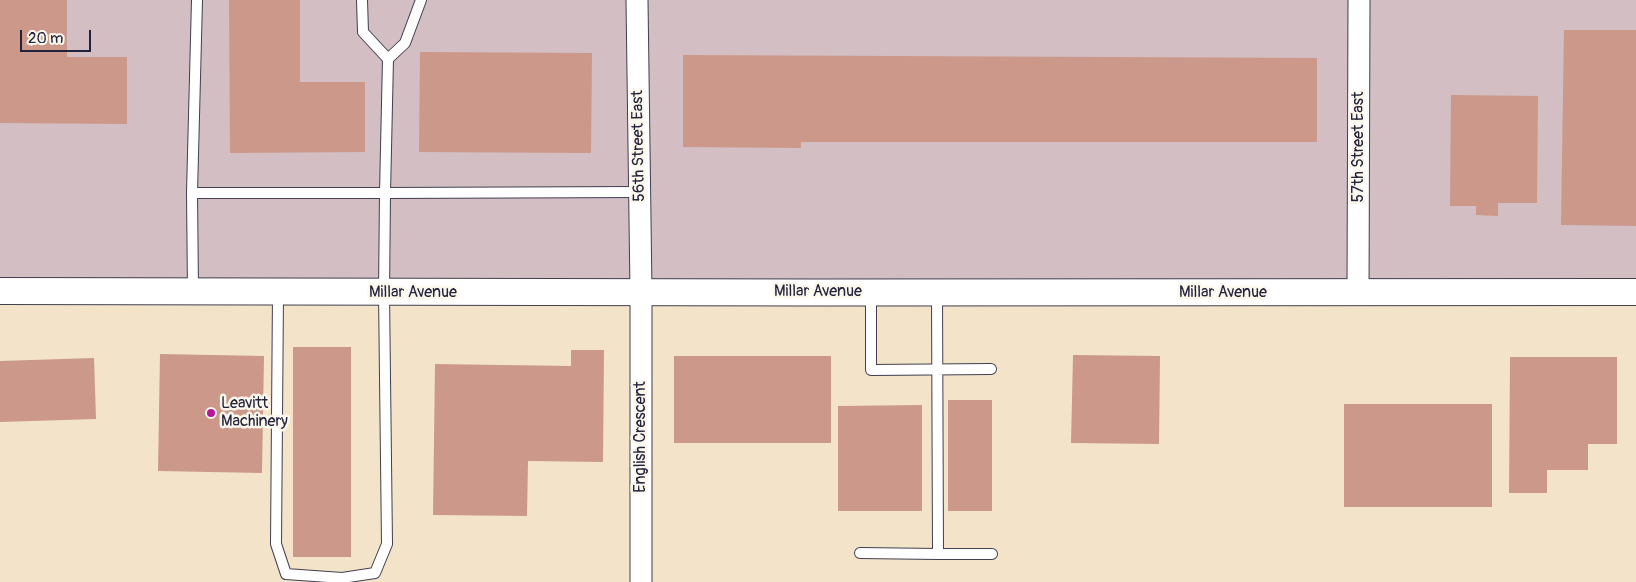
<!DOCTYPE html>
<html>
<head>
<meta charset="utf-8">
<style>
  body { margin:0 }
  #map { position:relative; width:1636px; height:582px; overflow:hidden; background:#f3e4c9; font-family:Pangolin,sans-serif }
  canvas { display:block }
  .scale { position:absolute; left:20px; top:30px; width:71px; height:22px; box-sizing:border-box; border:2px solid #22223b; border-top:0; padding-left:6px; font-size:15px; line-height:18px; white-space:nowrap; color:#22223b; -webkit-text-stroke:4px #fbf7ec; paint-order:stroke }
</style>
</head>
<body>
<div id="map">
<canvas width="1636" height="582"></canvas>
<div class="scale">20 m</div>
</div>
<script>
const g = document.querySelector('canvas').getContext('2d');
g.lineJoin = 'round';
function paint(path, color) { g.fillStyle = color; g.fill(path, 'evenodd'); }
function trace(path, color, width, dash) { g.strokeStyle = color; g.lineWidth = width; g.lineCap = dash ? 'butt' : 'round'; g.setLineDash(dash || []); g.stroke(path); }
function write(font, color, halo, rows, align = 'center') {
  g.font = font + ' Pangolin,sans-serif'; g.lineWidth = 5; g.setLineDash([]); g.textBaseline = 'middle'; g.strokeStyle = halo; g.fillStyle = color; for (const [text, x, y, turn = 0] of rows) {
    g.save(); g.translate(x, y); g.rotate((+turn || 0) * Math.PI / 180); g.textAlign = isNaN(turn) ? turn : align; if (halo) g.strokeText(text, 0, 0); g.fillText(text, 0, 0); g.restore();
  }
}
const industrial = new Path2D(`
  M0,0h1636v292l-1636,-1z`);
const building = new Path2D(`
  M0,0h67v57h60v67l-127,-1z
  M229,0h71v82h65v70l-135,1z
  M1564,30h72v196l-75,-1z
  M420,52l172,1 -1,100 -172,-1z
  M683,55l634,3v84h-516v6l-118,-1z
  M1451,95l87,1 -1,107h-39v13l-22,-1v-9h-26z
  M293,347h58v210h-58z
  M571,350h33l-1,112 -75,-1 -1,55 -94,-1 2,-151 136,2z
  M160,354l104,2 -2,117 -104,-2z
  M1073,355l87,1 -1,88 -88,-1z
  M674,356h157v87h-157z
  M1510,357h107v87h-29v26h-41v23h-38z
  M94,358l2,61 -96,3v-61z
  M948,400h44v111h-44z
  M1344,404h148v103h-148z
  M922,405v106h-84v-105z`);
const service = new Path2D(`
  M388,59l17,-16 16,-43
  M192,193l5,-193
  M193,291l-1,-98h193l3,-134 -25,-27 -1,-32
  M278,293l-2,251 10,30 56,4 33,-5 12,-29 -3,-251 1,-100 254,-1
  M871,293v77l120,-1
  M937,293l1,261h54
  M860,553l78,1`);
const minor = new Path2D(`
  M637,0l4,292v290
  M1358,293l1,-293`);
const tertiary = new Path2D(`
  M0,291c545,1 1091,3 1636,1`);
const markers = [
  [211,413,5,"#b5179e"]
];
const streetNames = [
  ["56th Street East",639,146,-91],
  ["57th Street East",1359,147,-90],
  ["Millar Avenue",818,292],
  ["Millar Avenue",413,293],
  ["Millar Avenue",1223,293],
  ["English Crescent",641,437,-90]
];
const poiNames = [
  ["Leavitt",221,404],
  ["Machinery",221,422]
];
paint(industrial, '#d2bec3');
paint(building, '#cb988a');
trace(service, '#413f50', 12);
trace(minor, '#413f50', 23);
trace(tertiary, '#413f50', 28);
trace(service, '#fff', 10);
trace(minor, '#fff', 21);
trace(tertiary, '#fff', 26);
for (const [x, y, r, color] of markers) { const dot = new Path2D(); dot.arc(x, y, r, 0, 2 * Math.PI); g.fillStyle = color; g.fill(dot); trace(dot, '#fbf7ec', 2); }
write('16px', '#22223b', '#fbf7ec', streetNames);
write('16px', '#22223b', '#fbf7ec', poiNames, 'left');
</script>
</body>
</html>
